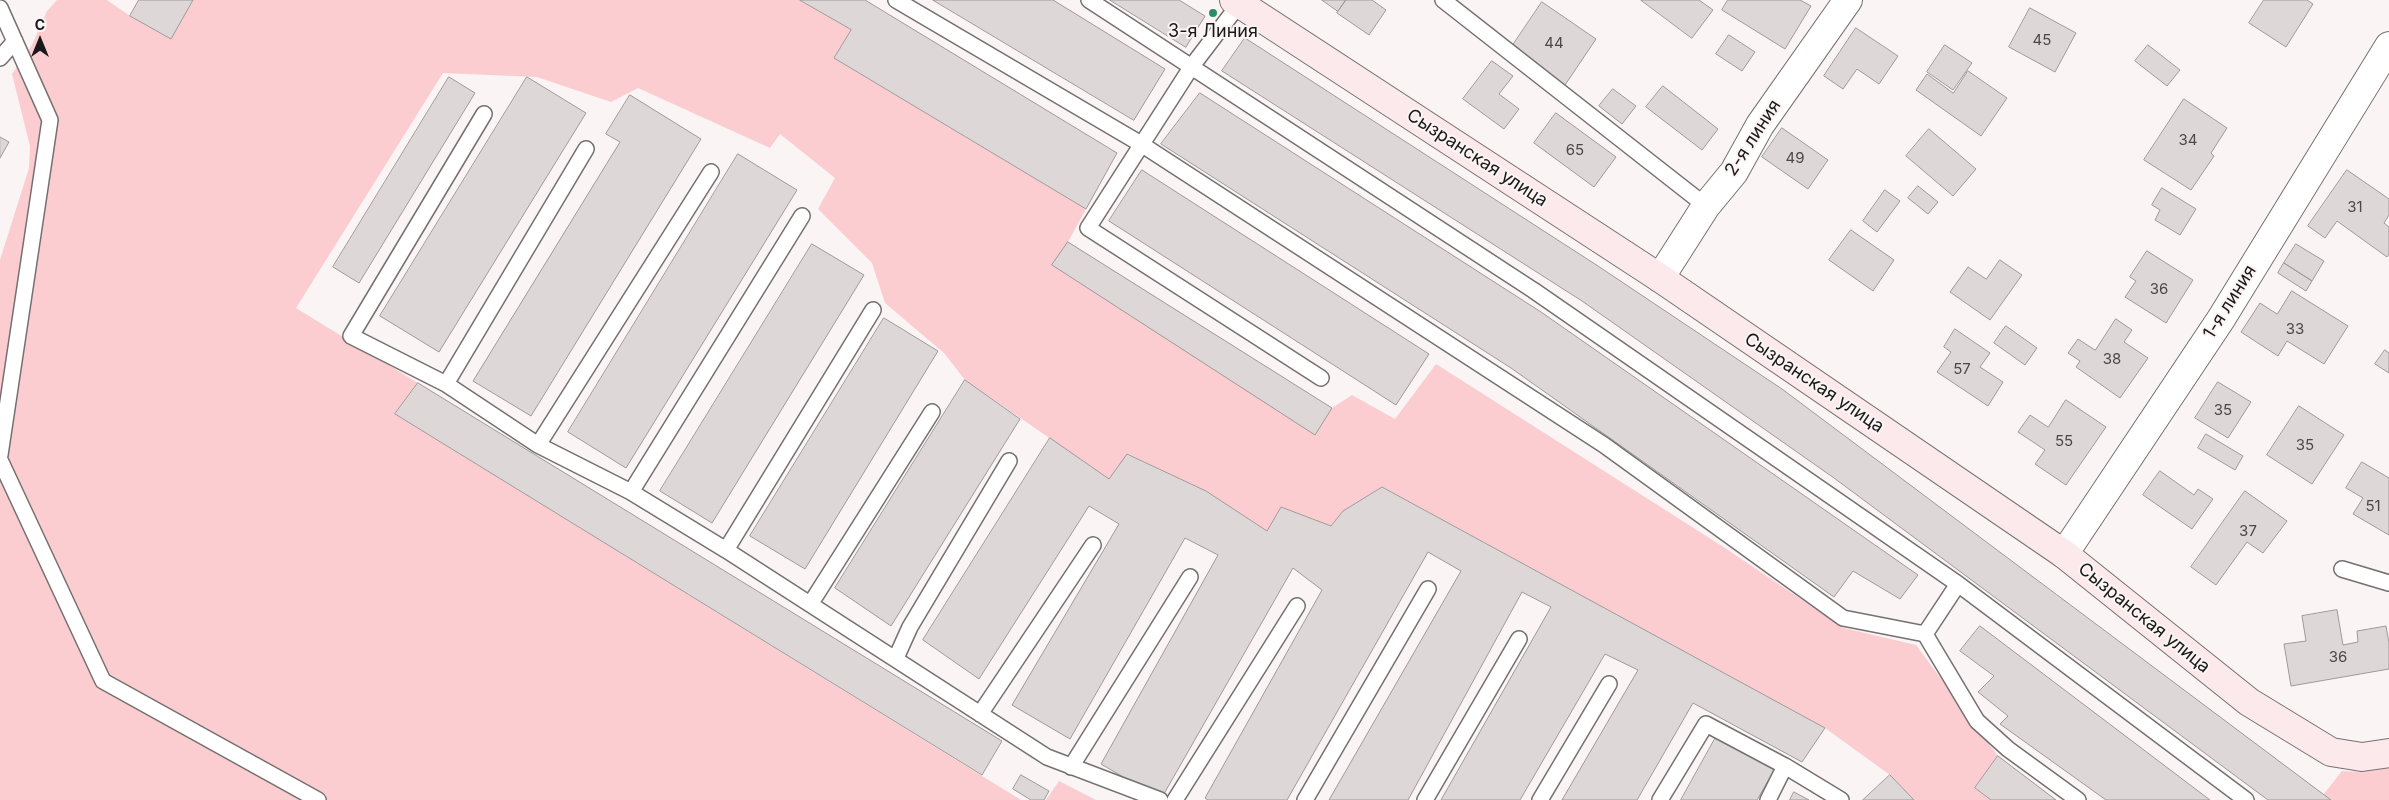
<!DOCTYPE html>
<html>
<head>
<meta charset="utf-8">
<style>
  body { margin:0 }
  #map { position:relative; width:2389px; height:800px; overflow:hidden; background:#faf4f4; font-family:Inter,sans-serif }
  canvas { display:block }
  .north { position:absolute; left:15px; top:15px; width:50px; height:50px; -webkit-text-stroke:4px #faf4f4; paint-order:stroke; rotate:0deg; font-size:14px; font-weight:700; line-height:20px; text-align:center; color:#1a1818 }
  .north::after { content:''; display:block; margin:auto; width:18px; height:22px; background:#1a1818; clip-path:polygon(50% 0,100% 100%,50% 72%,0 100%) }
</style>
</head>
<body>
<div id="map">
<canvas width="2389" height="800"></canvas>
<div class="north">С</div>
</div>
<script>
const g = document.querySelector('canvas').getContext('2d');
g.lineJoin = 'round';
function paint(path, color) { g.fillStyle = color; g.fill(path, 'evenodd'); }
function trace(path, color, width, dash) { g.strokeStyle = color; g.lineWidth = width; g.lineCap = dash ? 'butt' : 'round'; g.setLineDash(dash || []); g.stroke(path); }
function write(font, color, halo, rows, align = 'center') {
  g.font = font + ' Inter,sans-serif'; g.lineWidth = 4; g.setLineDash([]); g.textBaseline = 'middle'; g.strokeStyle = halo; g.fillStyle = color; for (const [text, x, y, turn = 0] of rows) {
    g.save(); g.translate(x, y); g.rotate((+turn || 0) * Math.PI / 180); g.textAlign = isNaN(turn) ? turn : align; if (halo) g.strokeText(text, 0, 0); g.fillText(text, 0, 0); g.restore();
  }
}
const green = new Path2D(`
  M57,0h50l23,16 63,-16h607l51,30 -17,28 252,151 -18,33 264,166 20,-13 43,24 41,-55 289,184 119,80 72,17 82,111 -23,32 16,12h-77l-24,-25 -65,-47 -443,-241 -39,24 -12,15 -50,-19 -14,24 -61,-40 -78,-37 -19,25 -144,-99 -21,-27 -59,-50 -13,-40 -54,-54 17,-31 -55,-44 -10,14 -132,-60 -27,14 -74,-25 -94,-4 -147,235 122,75 -23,31 626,386h-1021v-540l29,-92 1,-22 -18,-72 20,-29 15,-34z
  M2389,766v34h-58l-8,-5 19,-24 21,1z
  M1059,781l37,19h-50z`);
const building = new Path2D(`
  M139,0h54l-22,39 -41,-23z
  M800,0h65l252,153 -31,56 -252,-151 17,-28z
  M933,0h120l112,69 -31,51z
  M1110,0h69l26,16 -19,31z
  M1322,0h24l-8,11z
  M1346,0h26l14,10 -17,25 -32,-22z
  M1641,0h58l14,10 -21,28z
  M1728,0h72l11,6 -26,43 -63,-39z
  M2264,0h43l6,4 -27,43 -37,-24z
  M1542,2l54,37 -31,46 -54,-37z
  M2030,8l46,25 -21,39 -46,-25z
  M1856,28l42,28 -19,28 -22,-15 -14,20 -19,-13z
  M1729,35l26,17 -13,19 -26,-17z
  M1245,38l353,228 184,123 549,411h-63l-434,-322 -252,-177 -360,-230z
  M1945,45l27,18 -19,27 -26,-18z
  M2148,45l32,25 -13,16 -32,-25z
  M1492,61l21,15 -14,18 20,15 -15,20 -41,-30z
  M1968,71l39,27 -26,38 -65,-46 11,-16 26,19z
  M449,77l26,16 -116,190 -26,-16z
  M527,77l59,36 -147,239 -59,-36z
  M1663,86l55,43 -16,21 -56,-43z
  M1613,89l23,17 -14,18 -23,-18z
  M1200,93l341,219 377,263 -18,24 -47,-28 -19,26 -323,-229 -350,-224z
  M630,95l71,44 -170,277 -58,-35 147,-239 -14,-8z
  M2184,99l43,29 -16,25 3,3 -23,34 -47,-30z
  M1556,113l60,44 -22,30 -60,-44z
  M1782,128l46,32 -20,29 -46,-32z
  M1929,129l47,40 -23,27 -47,-40z
  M0,137l9,5 -9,16z
  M738,154l59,36 -171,278 -58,-36z
  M1142,170l287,184 -33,51 -287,-184z
  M2347,170l42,29v16l-5,8 5,4v27l-2,3 -50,-36 -12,17 -17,-12z
  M1918,186l20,16 -10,12 -20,-16z
  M2162,188l34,21 -16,26 -25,-15 5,-10 -8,-5z
  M1885,190l15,11 -23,31 -14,-11z
  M1851,230l43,30 -21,31 -44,-31z
  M1068,242l264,166 -17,27 -263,-170z
  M812,244l52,31 -152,248 -52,-32z
  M2296,244l28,17 -12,20 -28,-18z
  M2147,251l46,29 -27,43 -41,-26 11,-16 -6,-4z
  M2000,260l22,15 -32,45 -40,-28 18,-25 18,12z
  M2284,263l28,18 -6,10 -28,-18z
  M2292,291l56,35 -24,38 -37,-23 -9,15 -37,-24 19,-29 17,11z
  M884,318l54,33 -133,218 -55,-33z
  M2116,319l16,11 -8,12 24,16 -28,40 -44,-31 4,-6 -12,-8 10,-14 17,11z
  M2006,326l31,22 -12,17 -31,-22z
  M1955,329l35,24 -10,14 23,15 -15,24 -51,-34 14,-20 -7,-5z
  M2385,350l4,3v20l-14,-9z
  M965,380l55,39 -129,207 -56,-38z
  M2218,382l33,20 -23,36 -33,-20z
  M418,383l584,358 -20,34 -587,-361z
  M2066,400l40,27 -40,58 -31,-21 10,-14 -27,-18 12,-17 18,12z
  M2299,406l45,29 -32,49 -45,-29z
  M2206,434l37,22 -8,14 -37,-22z
  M1050,438l59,41 18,-25 79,37 61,40 14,-24 50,19 12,-15 39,-24 443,241 -23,34 -109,-59 -56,97h-75l76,-130 -33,-16 -85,146h-79l110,-193 -29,-15 -114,208h-79l132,-229 -33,-19 -141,248h-79l-3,-2 117,-208 -29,-22 -132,231 -60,-35 117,-209 -33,-17 -115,201 -58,-34 107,-181 -30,-18 -110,173 -56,-39z
  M2362,462l27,16v57l-36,-21 10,-16 -17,-10z
  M2160,471l34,24 4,-6 15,10 -21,30 -49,-34z
  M2245,491l42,30 -24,32 -16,-11 -31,43 -25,-18z
  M2337,610l6,35 15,-3 -1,-11 29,-5 3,17v26l-98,17 -7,-42 22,-3 -4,-25z
  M1980,626l230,174h-104l-106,-76 8,-8 -30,-24 16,-16 -34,-25z
  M1716,737l59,32 -18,31h-76z
  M1998,756l58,44h-65l-16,-12z
  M1021,775l28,16 -5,9h-13l-18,-11z
  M1890,775l24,25h-51z
  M1794,792l15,8h-19z`);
const lane = new Path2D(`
  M896,0l245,144 463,301 239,173 82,16 33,-50 -425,-294 -444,-290
  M1443,0l263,206
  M1240,3l-48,63 -104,162 233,150
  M0,8l50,112 -50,335
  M0,58l15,-17
  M484,114l-133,222 95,48 92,61 93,47 95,58 321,207 113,43
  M446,384l140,-235
  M538,445l173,-273
  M0,460l103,221 215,119
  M631,492l171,-276
  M726,550l147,-240
  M2342,569l47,14
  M1958,584l288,216
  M811,603l121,-191
  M1925,634l52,87 31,28 70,51
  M896,658l14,-31 99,-166
  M980,714l113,-169
  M1071,767l119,-190
  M1175,800l122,-194
  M1305,800l123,-211
  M1425,800l94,-161
  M1540,800l69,-116
  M1660,800l46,-76 79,42 56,34
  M1768,800l17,-34`);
const street = new Path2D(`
  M1660,278l46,-72 28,-34 26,-47 88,-125
  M2064,554l157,-235 168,-273`);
const secondary = new Path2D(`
  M1234,0l426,278 404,276 185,148 82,50 31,5 27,-4`);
const markers = [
  [1213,13,5,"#2a8d67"]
];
const numberNames = [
  ["45",2042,40],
  ["44",1554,43],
  ["34",2188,140],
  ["65",1575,150],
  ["49",1795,158],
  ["31",2355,207],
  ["36",2159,289],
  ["33",2295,329],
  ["38",2112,359],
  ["57",1962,369],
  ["35",2223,410],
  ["55",2064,441],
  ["35",2305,445],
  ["51",2373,506],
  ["37",2248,531],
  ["36",2338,657]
];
const poiNames = [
  ["3-я Линия",1213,32]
];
const streetNames = [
  ["2-я линия",1753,138,-57],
  ["Сызранская улица",1477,158,33],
  ["1-я линия",2230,302,-58],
  ["Сызранская улица",1814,383,34],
  ["Сызранская улица",2144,618,39]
];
paint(green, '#fbcdd1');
paint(building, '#ddd7d8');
trace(building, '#9f9a9a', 1);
trace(lane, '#767171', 18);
trace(street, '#767171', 30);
trace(secondary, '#767171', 30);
trace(lane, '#fff', 15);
trace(street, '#fff', 28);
trace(secondary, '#fce9eb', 28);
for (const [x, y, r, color] of markers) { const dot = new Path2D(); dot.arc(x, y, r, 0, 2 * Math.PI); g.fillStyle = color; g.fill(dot); trace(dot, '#faf4f4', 2); }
write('15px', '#4b4848', null, numberNames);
write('18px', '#1a1818', '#faf4f4', poiNames);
write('18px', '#1a1818', '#faf4f4', streetNames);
</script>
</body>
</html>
